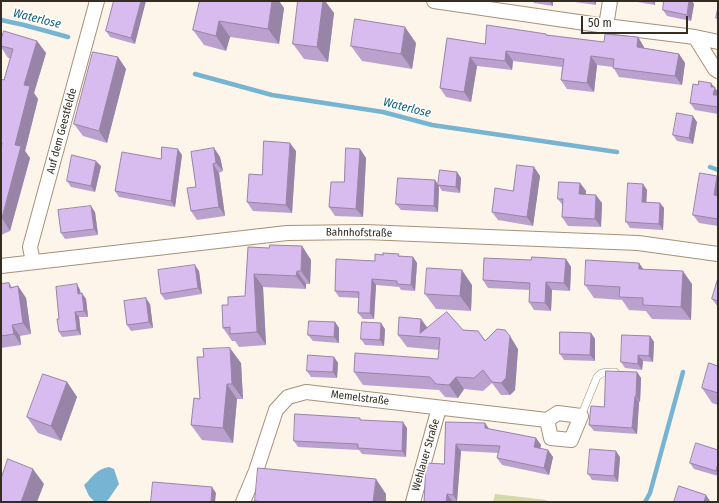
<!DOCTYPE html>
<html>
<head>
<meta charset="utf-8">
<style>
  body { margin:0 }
  #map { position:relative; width:719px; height:503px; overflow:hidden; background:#fdf4ea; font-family:"Fira Sans Condensed",sans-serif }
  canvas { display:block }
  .frame { position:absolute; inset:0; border:2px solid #352c22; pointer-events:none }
  .scale { position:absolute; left:581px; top:16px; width:107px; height:18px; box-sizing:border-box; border:2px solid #352c22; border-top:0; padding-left:5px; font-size:12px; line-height:14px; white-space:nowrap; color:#352c22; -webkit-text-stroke:3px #fff; paint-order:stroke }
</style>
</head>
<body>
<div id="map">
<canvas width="719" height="503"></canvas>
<div class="frame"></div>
<div class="scale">50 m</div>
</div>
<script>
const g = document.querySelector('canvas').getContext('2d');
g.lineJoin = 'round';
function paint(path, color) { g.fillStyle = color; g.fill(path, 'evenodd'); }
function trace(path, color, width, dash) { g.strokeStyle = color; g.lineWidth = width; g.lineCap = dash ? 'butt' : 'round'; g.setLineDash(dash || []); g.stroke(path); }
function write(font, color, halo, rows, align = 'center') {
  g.font = font + ' "Fira Sans Condensed",sans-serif'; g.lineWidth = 3.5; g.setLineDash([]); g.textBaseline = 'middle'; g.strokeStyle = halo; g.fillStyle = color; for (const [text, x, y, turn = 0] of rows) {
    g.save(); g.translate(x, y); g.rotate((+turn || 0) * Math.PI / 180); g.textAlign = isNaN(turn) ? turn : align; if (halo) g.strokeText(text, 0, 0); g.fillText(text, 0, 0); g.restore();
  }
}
const green = new Path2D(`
  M495,494l52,6 -2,2h-52z`);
const water = new Path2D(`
  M109,467l5,2 5,15 -11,16 -3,2h-8l-3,-1 -5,-5 -5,-11c9,-8 12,-16 25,-18z`);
const stream = new Path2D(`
  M1,20l23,5 44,12
  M195,74l77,21 111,17 49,13 185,27
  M710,167l8,3
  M645,502l5,-9 33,-121`);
const service = new Path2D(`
  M581,416l16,-39c5,-6 11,-5 18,-5`);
const minor = new Path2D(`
  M434,1l172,25 89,11 23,5
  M606,26l4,-25
  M695,37l20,32 3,2
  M33,262l-3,-15 67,-246
  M1,266l286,-33 78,-1 273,11 80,11
  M558,413l23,3 -10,24 -20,-2 -4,-18z
  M243,502l13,-31 20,-61 12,-13 18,-5 241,28
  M413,502l26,-94`);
const wall = new Path2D(`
  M114,1l21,43 -25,-7 -4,-6z
  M200,1h79l5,7 -5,36 -49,-7 -4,14 -22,-6 -11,-15z
  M298,1h27l9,12 -6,49 -24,-3 -11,-15z
  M533,1h20v5l-19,-3z
  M575,1h21v4l-21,-3z
  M632,1h23v4z
  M664,1h28l2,3 -3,17 -24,-5 -4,-6z
  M546,34l1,1 57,7 34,-5 6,10v1l35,6 6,9 -3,22 -63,-8 -6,-10 -16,-2 -3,27 -27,-3 -6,-9 1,-13 -49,-6 -1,9 -35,-4 -6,36 -25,-5 -6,-9 7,-50 38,6z
  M1,40l36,1 9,12 -12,40 4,6 -13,52 5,7 -20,73 -9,4v-156l3,1 6,-22h-2l-7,-11z
  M416,43l-4,26 -50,-8 -11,-15z
  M118,57l8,12 -19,74 -24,-7 -9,-12z
  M711,83l7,9v22l-23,-4 -5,-7z
  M697,122l-4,22 -16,-3 -4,-6z
  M214,148l6,9 3,14 -4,2 6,43 -28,4 -6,-9 5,-24z
  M360,149l6,9 -3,59 -28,-1 -6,-9 15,-25z
  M296,151l-4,62 -39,-2 -6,-9 15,-27z
  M182,155l-7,52 -56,-10 -4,-6 46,-32z
  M101,166l-6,26 -24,-5 -4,-6z
  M534,167l6,9 -7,50 -35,-6 -6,-8 21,-21z
  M457,172l4,6 -1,15 -18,-2 -3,-5 -1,26 -37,-2 -5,-6 39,-24 3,5z
  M717,176h1v50l-19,-3 -6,-8z
  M580,183l6,8 -1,3 17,9 -1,24 -33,-1 -6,-9 1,-11 -5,-7z
  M643,184l4,6 -1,12 14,1 4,5 -1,22 -33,-2 -4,-6z
  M95,212l3,23 -33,4 -4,-6z
  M302,246l9,14 -1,24h-4v5l-43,-2 3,58 -27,2 -4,-6h-3l-9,-13 5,-23 17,-9 3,-49 21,1z
  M400,256l13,1 4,6 -2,28 -14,-1 -2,-3 -23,-2 -2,34h-11l-5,-6 1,-15 -20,-1 -4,-6 40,-30z
  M566,259l5,8 -1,24 -18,-1 -1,21 -17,-1 -5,-8 1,-12 -42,-2 -5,-8 48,-20z
  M639,263l4,6 49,15 -1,36 -39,-1 -6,-8 -17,-1 -7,-10 -28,-2 -9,-13z
  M199,271l3,23 -37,6 -4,-6z
  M718,278v29l-6,-8z
  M9,283l3,4 6,-1 8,12 5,36 -11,2 1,9 -20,3v-64z
  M77,284l3,6 1,4 5,5 2,18h-9l2,18 -19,2 -3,-5v-13z
  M472,285l-1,26 -35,-2 -11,-15z
  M150,304l3,24 -22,3 -4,-6z
  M421,319l6,9 51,3 7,9 33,9 -3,41 -5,5h-9l-9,-12 -9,8 -19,-2 -6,9 -13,-1 -6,-7 -76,-5 -9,-13 84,-13 1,-9 -32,-3 -9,-12z
  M335,322l4,6v15l-26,-2 -5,-6z
  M385,329l-1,17 -19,-1 -4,-6z
  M591,333l4,6v22l-31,-1 -4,-6z
  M650,336l4,6 -1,20 -10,-1 -1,9 -17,-2 -4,-6z
  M334,357l4,6 -1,15 -26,-1 -4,-6z
  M241,363l2,36h-6l-4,44 -31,-3 -11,-15 9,-26z
  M718,366v39l-6,-2 -10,-15z
  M637,372l4,6 -1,24h-1l-2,32 -43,-3 -5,-6 15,-18z
  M67,382l10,15 -16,44 -23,-8 -11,-16z
  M446,422l43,7 47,9 5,7 -1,3 8,2 5,7 -4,18 -47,-10 -5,-7 1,-5 -37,-2 -4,50h-5l-28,1 20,-38z
  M407,428l-1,29 -44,-3 -3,-4 -61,-3 -4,-6z
  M718,450v26l-24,-7 -4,-6z
  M620,457l-2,25 -26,-2 -4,-6z`);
const shadedWall = new Path2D(`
  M141,1h5l-11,43 -4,-6z
  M272,1h7l5,7 -5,36 -11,-15z
  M323,1h2l9,12 -6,49 -11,-15z
  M549,1h4v5z
  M593,1h3v4z
  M652,1h3v4z
  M689,1h3l2,3 -3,17 -4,-6z
  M219,21l11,16 -4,14 -10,-15z
  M405,27l11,16 -4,26 -11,-15z
  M638,37l6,10 -1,9 -6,-9z
  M37,41l9,12 -12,40 4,6 -13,52 5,7 -20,73 -8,-13 22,-133z
  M506,51l7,10 -1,9 -7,-9z
  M679,54l6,9 -3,22 -7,-9z
  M591,56l6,9 -3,27 -7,-9z
  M118,57l8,12 -19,74 -8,-12z
  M470,57l7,9 -6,36 -7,-10z
  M711,83l7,9v9l-5,-6 -2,-8z
  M693,116l4,6 -4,22 -4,-6z
  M290,143l6,8 -4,62 -6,-8z
  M214,148l6,9 3,14 -7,-8z
  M178,149l4,6 -7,52 -4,-6z
  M360,149l6,9 -3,59 -7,-8z
  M96,161l5,5 -6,26 -4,-6z
  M213,164l6,9 6,43 -6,-9z
  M534,167l6,9 -7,50 -6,-9z
  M457,172l4,6 -1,15 -4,-6z
  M717,176h1v25l-4,-6z
  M435,180l4,6 -1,26 -4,-6z
  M580,183l6,8 -1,12 -6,-9z
  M643,184l4,6 -1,18 -4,-6z
  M596,195l6,8 -1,24 -6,-8z
  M660,203l4,5 -1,22 -4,-6z
  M91,206l4,6 3,23 -4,-6z
  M302,246l9,14 -1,24 -9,-13z
  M413,257l4,6 -2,28 -4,-6z
  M566,259l5,8 -1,24 -6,-8z
  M639,263l9,13 -9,-7z
  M195,265l4,6 3,23 -4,-6z
  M462,270l10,15 -1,26 -11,-15z
  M297,271l9,13v5l-10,-13z
  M683,271l9,13 -1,36 -10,-13z
  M254,274l9,13 3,58 -9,-13z
  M372,279l4,6 -2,34 -4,-6z
  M546,282l6,8 -1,21 -6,-8z
  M77,284l3,6 1,9 -3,-5z
  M18,286l8,12 5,36 -8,-11z
  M82,293l4,6 2,18 -4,-6z
  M146,298l4,6 3,24 -4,-6z
  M75,312l4,5 2,18 -4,-5z
  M421,319l9,12 -10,2z
  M335,322l4,6v15l-5,-6z
  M381,323l4,6 -1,17 -4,-6z
  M12,325l8,11 1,9 -7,-11z
  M591,333l4,6v22l-5,-6z
  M510,336l8,13 -3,41 -5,5 -9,-12z
  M650,336l4,6 -1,20 -4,-6z
  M230,348l11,15 2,36 -11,-15z
  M638,355l5,6 -1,9 -4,-6z
  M334,357l4,6 -1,15 -4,-6z
  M637,372l4,6 -1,24 -4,-6z
  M456,377l8,12 -6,9 -9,-13z
  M67,382l10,15 -16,44 -10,-15z
  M227,384l10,15 -4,44 -10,-15z
  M635,396l4,6 -2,32 -5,-6z
  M403,422l4,6 -1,29 -4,-6z
  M485,423l5,7 -5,-2z
  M536,438l5,7 -2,9 -5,-7z
  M456,444l5,7 -4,50 -4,-6z
  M548,450l5,7 -4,18 -5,-7z
  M616,451l4,6 -2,25 -4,-6z
  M718,463v12l-2,-4z
  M33,469l11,15 -7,18h-16z
  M376,479l10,15v8h-13z
  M212,487l4,6 -1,9h-4z
  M447,494l5,7v1h-6z
  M706,495l4,6v1h-6z`);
const building = new Path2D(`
  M114,1h27l-10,37 -25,-7z
  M200,1h72l-4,28 -49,-8 -3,15 -23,-6z
  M298,1h25l-6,46 -24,-3z
  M664,1h25l-2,14 -24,-5z
  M718,8v11l-2,-1z
  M355,19l50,8 -4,27 -50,-8z
  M487,25l59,9v1l58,7 1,-8 33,3 -1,10 42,7 -4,22 -62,-8 1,-9 -23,-3 -4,27 -26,-3 3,-21 -58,-8 -1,10 -35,-4 -6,35 -24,-4 7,-50 38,6z
  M4,31l33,10 -13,44 6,1 -15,59 6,1 -19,72 -1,1v-70l1,-6 -1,-1v-63l3,1 9,-31 -12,-3v-6z
  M93,52l25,5 -19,74 -25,-7z
  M699,81l12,2v4h4l-2,8h5v12l-28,-4 3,-19 5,1z
  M677,113l16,3 -4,22 -16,-3z
  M264,141l26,2 -4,62 -39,-3 2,-28 13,1z
  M162,147l16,2 -7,52 -56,-10 7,-39 39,7z
  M214,148l2,15 -3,1 6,43 -28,4 -4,-23 9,-1 -5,-35z
  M346,148l14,1 -4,60 -27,-2 2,-25h13z
  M72,155l24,6 -5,25 -24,-5z
  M517,165l17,2 -7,50 -35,-5 3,-24 18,3z
  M440,170l17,2 -1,15 -18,-2z
  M700,173l17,3 -3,19 4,1v23l-25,-4z
  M398,178l37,2 -1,26 -38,-2z
  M559,182l21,1 -1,11 17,1 -1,24 -33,-2 1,-18h-5z
  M628,183l15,1 -1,18 18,1 -1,21 -33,-2z
  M91,206l3,23 -33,4 -3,-23z
  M270,245l32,1 -1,25h-4l-1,5 -42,-2 3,58 -27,2v-7l-7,1 -1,-23h6v-8l17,-1 3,-49 21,1z
  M383,253l16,1 -1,2 15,1 -2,28 -14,-1v-3l-25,-2 -2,34h-12l1,-21 -24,-1 1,-32 39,2v-7l8,1z
  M532,257l34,2 -2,24 -18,-1 -1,21 -16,-1 1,-19 -47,-3 1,-22 47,2z
  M586,260l53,3v6l44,2 -2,36 -38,-2v-7l-24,-1 1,-10 -35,-2z
  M195,265l3,23 -37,6 -3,-24z
  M427,268l35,2 -2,26 -35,-2z
  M718,278v23l-6,-2z
  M9,283l1,5 8,-2 5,37 -11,2 2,9 -13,2v-52z
  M77,284l1,10 4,-1 2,18 -9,1 2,18 -18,2 -2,-13h2l-3,-32z
  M146,298l3,24 -22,3 -3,-24z
  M447,312l16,18 15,1 7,10 12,-12 8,1 5,6 -4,42 -5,5 -9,-1 -9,-12 -9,8 -18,-1 -7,8 -13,-1 -6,-7 -76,-5 1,-19 83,6 2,-21 -42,-3 1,-18 22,2 -1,14z
  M309,321l26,1 -1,15 -26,-2z
  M362,322l19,1 -1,17 -19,-1z
  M560,332l31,1 -1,22 -30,-1z
  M622,335l28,1 -1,20 -11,-1v9l-17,-2z
  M230,348l2,36h-5l-4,44 -32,-3 3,-27 6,1 -3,-42h7l-1,-8z
  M308,355l26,2 -1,15 -26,-1z
  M709,363l9,3v27l-16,-5z
  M606,371l31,1 -1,24h-1l-3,32 -43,-3 2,-19 13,1z
  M43,374l24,8 -16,44 -24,-9z
  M295,414l65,4v2l43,2 -1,29 -44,-3v-4l-64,-3z
  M446,422l39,1v5l51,10 -2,9 14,3 -4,18 -47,-10 3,-12 -44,-2 -3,51 -6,-1 -1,8h-22l2,-39 18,1z
  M696,443l22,7v13l-2,8 -26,-8z
  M590,449l26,2 -2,25 -26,-2z
  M8,459l25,10 -12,33h-20v-23z
  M258,468l118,11 -3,23h-109l-9,-1z
  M153,482l59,5 -1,15h-60z
  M679,486l27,9 -2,7h-30z`);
const streetNames = [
  ["Auf dem Geestfelde",62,131,-75],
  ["Bahnhofstraße",359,233,1],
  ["Memelstraße",360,398,7],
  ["Wehlauer Straße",426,455,-74]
];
const waterNames = [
  ["Waterlose",37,19,14],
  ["Waterlose",407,108,14]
];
paint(green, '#d2d9ac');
paint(water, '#76b4d2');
trace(stream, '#76b4d2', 4.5);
trace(service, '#a6917a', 8);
trace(minor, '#a6917a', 16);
trace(service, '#fff', 7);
trace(minor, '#fff', 14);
paint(wall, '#bba2ce');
paint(shadedWall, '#9884a7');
paint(building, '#d9bcef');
trace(building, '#9884a7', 1);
write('11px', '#352c22', '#fff', streetNames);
write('italic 12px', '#10607e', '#fff', waterNames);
</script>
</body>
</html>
